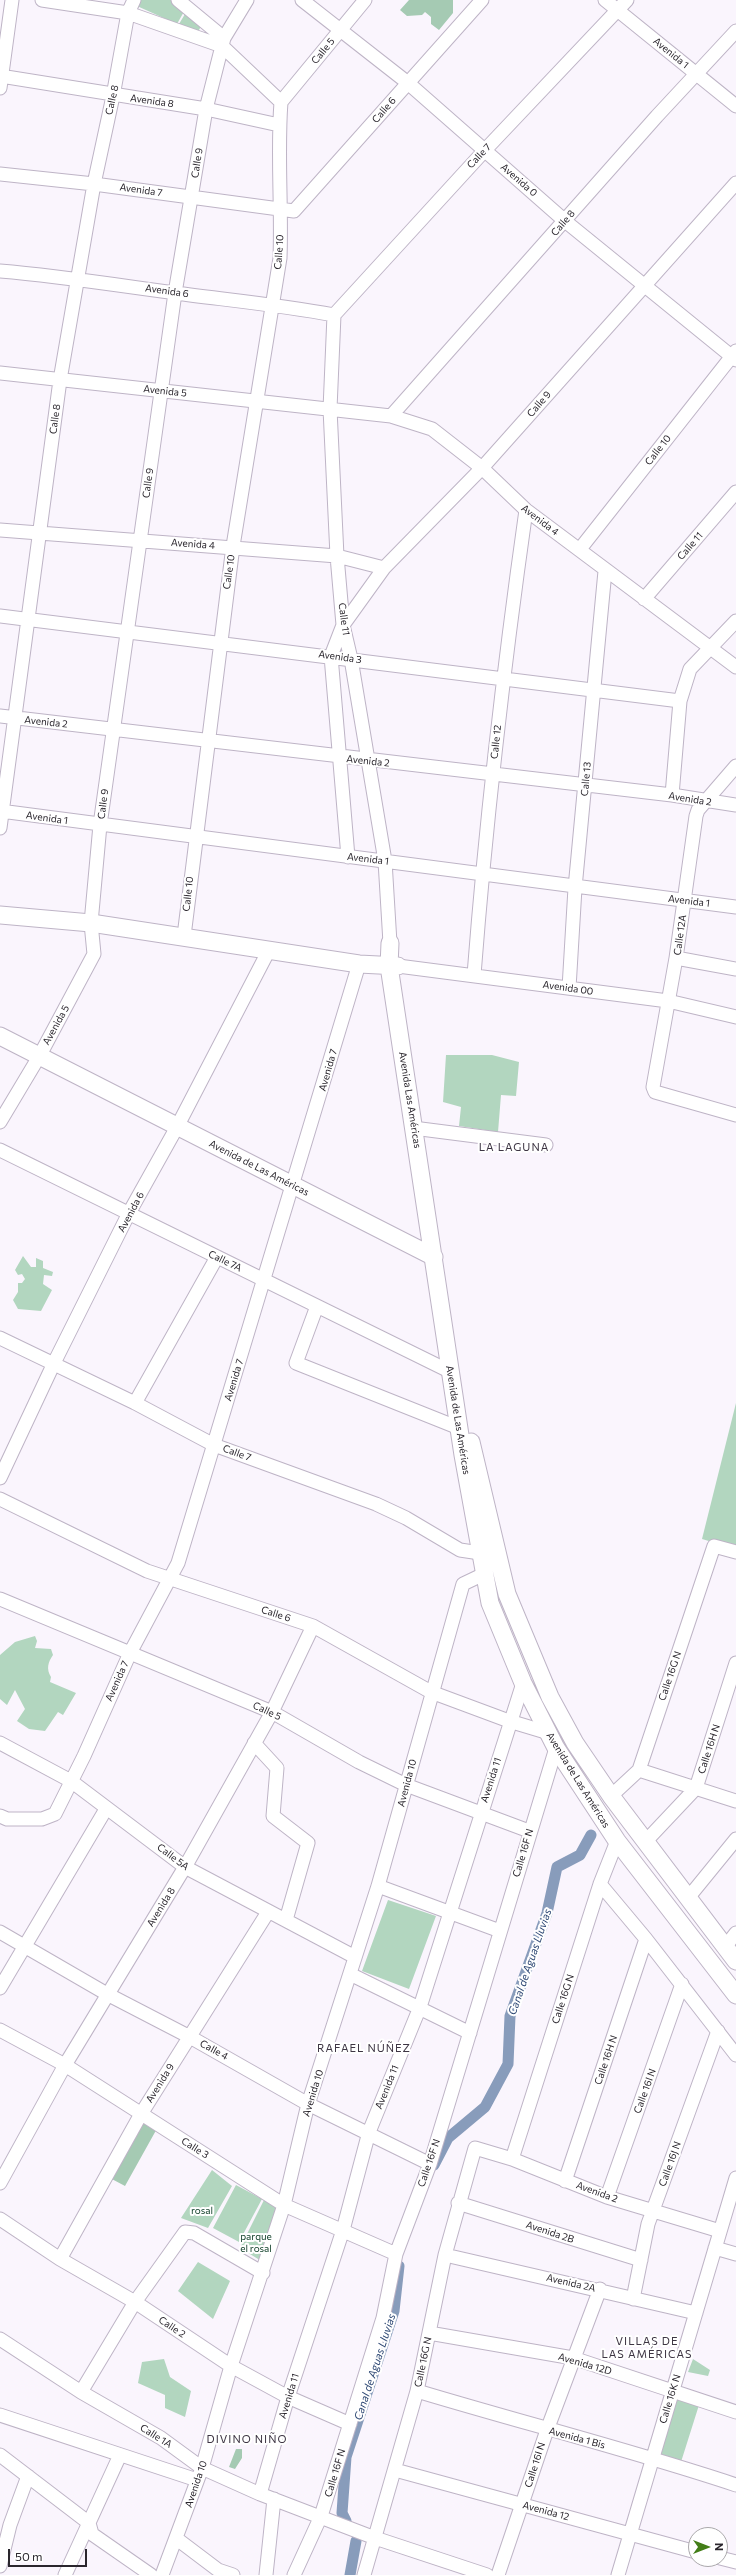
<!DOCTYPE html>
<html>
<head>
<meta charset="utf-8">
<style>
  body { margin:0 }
  #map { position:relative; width:736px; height:2575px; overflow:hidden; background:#faf5fd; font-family:Commissioner,sans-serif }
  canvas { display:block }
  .north { position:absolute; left:688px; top:2527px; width:40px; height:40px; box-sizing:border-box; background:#fff; border:1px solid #aaa8ab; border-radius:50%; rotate:90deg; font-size:11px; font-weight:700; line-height:16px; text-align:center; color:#2a262d }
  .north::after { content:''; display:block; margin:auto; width:14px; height:18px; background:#437e18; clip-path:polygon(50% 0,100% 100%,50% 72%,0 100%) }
  .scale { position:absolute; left:8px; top:2549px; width:79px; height:18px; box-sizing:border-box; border:2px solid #2a262d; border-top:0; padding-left:5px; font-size:12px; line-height:14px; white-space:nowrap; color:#2a262d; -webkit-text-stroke:3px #fff; paint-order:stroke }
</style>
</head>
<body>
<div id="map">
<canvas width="736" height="2575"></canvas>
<div class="north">N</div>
<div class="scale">50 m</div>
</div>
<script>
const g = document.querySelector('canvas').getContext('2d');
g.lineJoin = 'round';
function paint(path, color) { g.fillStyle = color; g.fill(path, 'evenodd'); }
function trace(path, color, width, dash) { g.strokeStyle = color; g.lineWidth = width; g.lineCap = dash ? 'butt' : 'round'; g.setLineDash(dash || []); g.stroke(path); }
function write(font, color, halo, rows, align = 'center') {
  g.font = font + ' Commissioner,sans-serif'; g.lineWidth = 4; g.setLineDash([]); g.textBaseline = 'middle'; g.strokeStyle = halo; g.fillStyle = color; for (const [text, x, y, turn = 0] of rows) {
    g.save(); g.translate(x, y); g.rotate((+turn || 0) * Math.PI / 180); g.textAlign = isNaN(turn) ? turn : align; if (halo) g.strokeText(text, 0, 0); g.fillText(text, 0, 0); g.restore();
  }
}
const green = new Path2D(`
  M140,0h37l9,8 -9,16 -40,-18z
  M188,9l15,13 -5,10 -19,-8z
  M446,1055h46l27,7 -3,34 -15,-1 -3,37 -39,-6 2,-19 -18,-5z
  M23,1256l8,11h5v-9l7,3v7l10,4 -1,4 -8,-1 -1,9 9,6 -11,21 -23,-2 -5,-9 5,-8v-9h4l3,-4 -3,-5 -4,1 -3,-5z
  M736,1403v146l-34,-10z
  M35,1636l2,5 -2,7 16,1 2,6c-5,7 -7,14 -2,22l-1,5 26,11 -13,22 -5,-3 -13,19 -16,-2 -12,-8 8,-12 -10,-19 -8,15 -7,-6v-44l15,-13z
  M388,1900l48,16 -27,73 -47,-18z
  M212,2170l20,16 -24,42 -27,-10z
  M236,2185l26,14 -23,43 -26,-14z
  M264,2200l16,7 -17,55 -23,-14z
  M198,2262l32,19 -17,38 -35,-28z
  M164,2359l6,18 21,14 -6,26 -20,-9v-13l-27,-12 4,-21z
  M693,2359l17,11 -2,6 -20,-4z
  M677,2396l22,9 -18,57 -20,-7z`);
const forest = new Path2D(`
  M409,0h44v13l-14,17 -8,-6v-7l-6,-5 -3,3 -15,1 -7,-6z
  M141,2116l18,9 -34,61 -17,-9z
  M236,2449h6v9l-7,11 -6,-2z`);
const canal = new Path2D(`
  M434,2165l14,-27 37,-31 23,-43 2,-48 37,-103 10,-46 23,-12 11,-20
  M346,2521l-4,-8 4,-56 48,-146 5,-45
  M350,2575l6,-34`);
const minor = new Path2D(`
  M42,0l86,13 94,33 59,56
  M178,0l46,38
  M302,0l106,83 157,138 171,139
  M605,0l131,106
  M0,76l206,33 73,16
  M0,88l12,-88
  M281,102l84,-102
  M0,174l94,10 200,27 188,-211
  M0,271c59,5 116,14 175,22 53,7 106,12 159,22
  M334,315l-4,94 7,147 6,69 8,34 34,202 5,82
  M334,315l151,-165 142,-150
  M0,373l391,43 41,13 50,39 44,42 210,157
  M391,416l266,-300 79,-85
  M0,530l337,26 47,12
  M580,549l156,-198
  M644,599l92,-107
  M0,616l680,85
  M0,716l672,79 64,10
  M736,766l-38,44 -2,6 -20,142 -23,129 2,5 81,23
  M672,795l8,-94 10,-32 46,-48
  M0,811l736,96
  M0,828l60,-448 34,-196 19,-88 15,-83 6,-13
  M348,857l-17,-201 12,-31 41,-57 98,-100 254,-285
  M184,936l49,-390 47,-288c2,-52 -3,-104 1,-156
  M676,958l60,11
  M398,966l270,35 68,16
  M474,975c12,-156 30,-310 52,-465
  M569,988l6,-100 30,-317
  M0,1122l40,-67 54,-101 -3,-31 9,-98 75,-532 31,-184 18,-71 23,-38
  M421,1129l125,16
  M0,1150l451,222
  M317,1306l-21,57 163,65
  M0,1338l135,65 79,42 162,59 30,14 54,32 20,3
  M135,1403l82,-146
  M0,1478l54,-115 75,-150 48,-86 92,-177
  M0,1499l147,72 166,55 118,66 78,29 40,12
  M0,1599l272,113 87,50 47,23 123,46
  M0,1743l71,38 114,86 170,90
  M254,1743l23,25 -4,48 35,27 -22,77
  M639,1770l97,31
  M611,1796l28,-26 75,-224 22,6
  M0,1816l7,3h35l13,-5 29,-58 46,-103 48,-90 181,-599
  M646,1841l50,-53 40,-125
  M600,1884l46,55 90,116
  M378,1886l122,45
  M688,1898l48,-59
  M0,1932l107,62 83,43 118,67 122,60
  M725,1947l11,-14
  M350,1974l120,59
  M0,1988l106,-179
  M0,2030l65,35 219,140 112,49
  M512,2159l88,-275 17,-43
  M565,2181l81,-242
  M0,2183l65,-118 120,-198 87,-155 41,-86
  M607,2197l75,-213
  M458,2203l183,57
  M0,2219l60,40 75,43 96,64 57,31 62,27
  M715,2248l21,6
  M445,2255l251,58
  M60,2259l81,-145 127,-202
  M633,2299l15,-75 70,-193
  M429,2333l144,25 163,54
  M0,2339l81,53 80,46 41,30 58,26 115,44 112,37
  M417,2391c106,32 214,59 319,94
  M81,2392l54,-90 50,-70 9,1 69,40
  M0,2415l197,65
  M0,2455l89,68 3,11 59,41
  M395,2470l301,82
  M260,2494l28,-97 55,-167 26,-98 51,-125 103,-324
  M177,2539l41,31 15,5
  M720,2558l16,4
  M0,2566l10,-41 18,-49
  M65,2575l55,-120
  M162,2575l40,-107 29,-102 53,-161 24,-101 70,-218 85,-302 21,-10
  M266,2575l8,-76
  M294,2575l27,-59 62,-198 13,-64 34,-90 126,-416
  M364,2575l53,-184 28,-136 30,-107 37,11 95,38 113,34
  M498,2575l49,-145 53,-141
  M618,2575l118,-397`);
const major = new Path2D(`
  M0,915l91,8 268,41 39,2
  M390,943l-1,23 74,489 27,148 33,80 33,65 61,93 119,154
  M0,1036l434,221
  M471,1442l36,152 43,103 25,46 36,53 125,165`);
const streetNames = [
  ["Calle 5",323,51,-51],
  ["Avenida 1",671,53,39],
  ["Calle 8",112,100,-78],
  ["Avenida 8",152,101,8],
  ["Calle 6",384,110,-49],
  ["Calle 7",479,156,-47],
  ["Calle 9",197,163,-81],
  ["Avenida 0",519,180,41],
  ["Avenida 7",141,190,8],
  ["Calle 8",563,223,-49],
  ["Calle 10",279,252,-86],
  ["Avenida 6",167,291,8],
  ["Avenida 5",165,391,6],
  ["Calle 9",539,404,-49],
  ["Calle 8",55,419,-82],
  ["Calle 10",658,450,-52],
  ["Calle 9",148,483,-82],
  ["Avenida 4",540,520,37],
  ["Avenida 4",193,544,4],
  ["Calle 11",690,546,-49],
  ["Calle 10",229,572,-82],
  ["Calle 11",344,619,82],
  ["Avenida 3",340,657,8],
  ["Avenida 2",46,722,6],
  ["Calle 12",496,742,-84],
  ["Avenida 2",368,761,6],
  ["Calle 13",586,779,-85],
  ["Avenida 2",690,799,9],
  ["Calle 9",103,804,-83],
  ["Avenida 1",47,818,8],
  ["Avenida 1",368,859,7],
  ["Calle 10",188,894,-84],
  ["Avenida 1",689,901,7],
  ["Calle 12A",680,935,-82],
  ["Avenida 00",568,988,8],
  ["Avenida 5",56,1025,-61],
  ["Avenida 7",328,1070,-74],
  ["Avenida Las Américas",410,1100,81],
  ["Avenida de Las Américas",259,1168,27],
  ["Avenida 6",131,1212,-62],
  ["Calle 7A",225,1261,26],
  ["Avenida 7",234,1380,-73],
  ["Avenida de Las Américas",458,1420,81],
  ["Calle 7",237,1453,20],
  ["Calle 6",276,1614,18],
  ["Calle 16G N",670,1676,-71],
  ["Avenida 7",117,1681,-66],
  ["Calle 5",267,1711,25],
  ["Calle 16H N",709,1749,-72],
  ["Avenida 11",491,1780,-72],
  ["Avenida de Las Américas",578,1780,58],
  ["Avenida 10",407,1783,-75],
  ["Calle 16F N",523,1853,-73],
  ["Calle 5A",173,1857,37],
  ["Avenida 8",161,1907,-58],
  ["Calle 16G N",563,1999,-72],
  ["Calle 4",214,2050,29],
  ["Calle 16H N",606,2060,-71],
  ["Avenida 9",160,2083,-58],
  ["Avenida 11",387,2087,-68],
  ["Calle 16I N",645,2091,-70],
  ["Avenida 10",313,2093,-73],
  ["Calle 3",195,2148,32],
  ["Calle 16F N",429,2163,-71],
  ["Calle 16J N",670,2164,-70],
  ["Avenida 2",597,2192,20],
  ["Avenida 2B",550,2232,18],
  ["Avenida 2A",571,2283,13],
  ["Calle 2",172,2327,34],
  ["Calle 16G N",423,2362,-78],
  ["Avenida 12D",585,2364,16],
  ["Avenida 11",289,2396,-73],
  ["Calle 16K N",670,2399,-73],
  ["Calle 1A",156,2436,32],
  ["Avenida 1 Bis",577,2438,15],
  ["Calle 16I N",535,2465,-72],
  ["Calle 16F N",335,2473,-73],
  ["Avenida 10",196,2484,-71],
  ["Avenida 12",546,2511,15]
];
const parkNames = [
  ["rosal",202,2211],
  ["parque",256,2237],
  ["el rosal",256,2249]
];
const neighbourhoodNames = [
  ["LA LAGUNA",514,1147],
  ["RAFAEL NÚÑEZ",364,2048],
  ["VILLAS DE",647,2341],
  ["LAS AMÉRICAS",647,2354],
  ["DIVINO NIÑO",247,2439]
];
const waterNames = [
  ["Canal de Aguas Lluvias",530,1962,-71],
  ["Canal de Aguas Lluvias",375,2367,-72]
];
paint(green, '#b2d6bf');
paint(forest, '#a5cab3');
trace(canal, '#889cbb', 11);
trace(minor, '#beb4c6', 15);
trace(major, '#beb4c6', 19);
trace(minor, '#fff', 13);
trace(major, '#fff', 17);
write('10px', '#2a262d', '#fff', streetNames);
write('10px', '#0a3a23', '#fff', parkNames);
g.letterSpacing = '1px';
write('11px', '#3d3543', '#fff', neighbourhoodNames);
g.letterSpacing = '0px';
write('italic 11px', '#2e4874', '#fff', waterNames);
</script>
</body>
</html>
